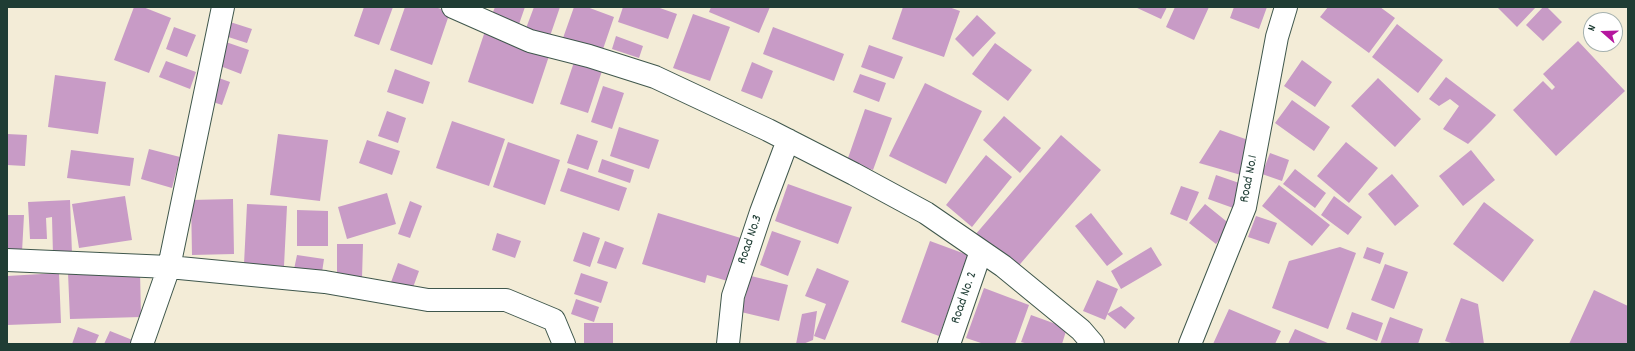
<!DOCTYPE html>
<html>
<head>
<meta charset="utf-8">
<style>
  body { margin:0 }
  #map { position:relative; width:1635px; height:351px; overflow:hidden; background:#f3ecd7; font-family:Dekko,sans-serif }
  canvas { display:block }
  .frame { position:absolute; inset:0; border:8px solid #1f3d34; pointer-events:none }
  .north { position:absolute; left:1583px; top:12px; width:40px; height:40px; box-sizing:border-box; background:#fff; border:1px solid #a5b1ae; border-radius:50%; rotate:290deg; font-size:11px; font-weight:700; line-height:16px; text-align:center; color:#1f3d34 }
  .north::after { content:''; display:block; margin:auto; width:14px; height:18px; background:#b5179e; clip-path:polygon(50% 0,100% 100%,50% 72%,0 100%) }
</style>
</head>
<body>
<div id="map">
<canvas width="1635" height="351"></canvas>
<div class="frame"></div>
<div class="north">N</div>
</div>
<script>
const g = document.querySelector('canvas').getContext('2d');
g.lineJoin = 'round';
function paint(path, color) { g.fillStyle = color; g.fill(path, 'evenodd'); }
function trace(path, color, width, dash) { g.strokeStyle = color; g.lineWidth = width; g.lineCap = dash ? 'butt' : 'round'; g.setLineDash(dash || []); g.stroke(path); }
function write(font, color, halo, rows, align = 'center') {
  g.font = font + ' Dekko,sans-serif'; g.lineWidth = 3.5; g.setLineDash([]); g.textBaseline = 'middle'; g.strokeStyle = halo; g.fillStyle = color; for (const [text, x, y, turn = 0] of rows) {
    g.save(); g.translate(x, y); g.rotate((+turn || 0) * Math.PI / 180); g.textAlign = isNaN(turn) ? turn : align; if (halo) g.strokeText(text, 0, 0); g.fillText(text, 0, 0); g.restore();
  }
}
const building = new Path2D(`
  M134,7h9l28,11 -22,55 -35,-13z
  M364,7h29l-14,38 -25,-9z
  M405,7h30l15,5 -18,53 -42,-15z
  M495,7h30l-7,20 -27,-10z
  M534,7h26l-11,32 -24,-8z
  M574,7h13l27,10 -12,35 -39,-14z
  M623,7h34l20,7 -9,25 -50,-17z
  M711,7h59l-11,26 -50,-21z
  M903,7h46l11,4 -16,46 -52,-18z
  M1135,7h32l-6,12z
  M1175,7h34l-15,33 -28,-13z
  M1234,7h33l-8,22 -29,-11z
  M1328,7h52l15,11 -26,35 -49,-36z
  M1497,7h39l-19,20z
  M1543,7h4l15,15 -19,19 -17,-16z
  M693,14l37,13 -20,54 -37,-13z
  M977,15l19,18 -23,24 -18,-18z
  M227,21l25,8 -5,14 -25,-8z
  M1397,24l46,36 -25,33 -46,-36z
  M174,27l22,8 -9,22 -21,-8z
  M773,27l71,27 -10,27 -71,-27z
  M485,31l65,22 -17,51 -65,-22z
  M616,36l27,10 -4,12 -27,-9z
  M223,41l26,9 -8,24 -26,-10z
  M1578,41l47,50 -69,65 -43,-46 30,-29 9,9 3,-3 -12,-13z
  M995,43l37,27 -24,31 -36,-27z
  M869,45l34,12 -9,22 -33,-12z
  M575,59l28,9 -15,45 -28,-9z
  M1302,60l30,22 -17,25 -31,-21z
  M166,61l30,11 -6,17 -31,-12z
  M752,62l21,9 -11,28 -21,-8z
  M395,69l35,13 -7,22 -36,-12z
  M860,74l26,9 -7,19 -26,-10z
  M55,75l51,7 -8,52 -50,-7z
  M216,77l14,5 -8,23 -15,-5z
  M1446,77l50,38 -5,6 -23,23 -25,-15 16,-23 -9,-7 -11,7 -10,-7z
  M1378,78l43,41 -26,28 -44,-41z
  M925,83l57,28 -36,73 -57,-28z
  M603,86l21,7 -12,36 -21,-7z
  M1292,100l38,27 -16,24 -39,-28z
  M865,109l27,9 -19,52 -26,-9z
  M387,111l19,7 -8,25 -20,-7z
  M1004,116l37,32 -21,25 -37,-33z
  M452,121l53,18 -16,47 -53,-18z
  M619,127l40,13 -10,29 -39,-13z
  M1220,130l31,11 -10,34 -42,-12z
  M7,134l20,1 -2,31 -18,-1z
  M278,134l50,6 -8,61 -50,-6z
  M577,134l21,7 -10,29 -21,-7z
  M1061,135l40,35 -86,100 -40,-35z
  M367,140l33,11 -8,24 -33,-12z
  M508,142l52,18 -15,45 -52,-18z
  M1346,142l32,26 -29,35 -32,-27z
  M149,149l31,8 -8,31 -31,-9z
  M71,150l63,8 -4,28 -63,-8z
  M1471,150l24,30 -32,26 -24,-30z
  M1270,153l19,7 -7,21 -20,-7z
  M986,155l26,22 -40,50 -26,-22z
  M602,159l32,11 -4,13 -32,-11z
  M568,168l59,20 -8,23 -59,-20z
  M1295,169l31,24 -11,15 -32,-24z
  M1392,174l27,32 -24,20 -27,-32z
  M1216,175l29,10 -9,24 -28,-10z
  M788,184l64,23 -14,37 -63,-23z
  M1279,185l51,40 -18,21 -50,-40z
  M1181,186l18,6 -12,29 -17,-7z
  M387,193l9,31 -49,15 -9,-32z
  M125,196l7,44 -53,8 -7,-44z
  M1334,196l28,21 -14,18 -27,-20z
  M233,199l1,55 -42,1 -1,-55z
  M70,200l2,54 -19,1 -1,-38 -6,1 1,21h-17l-2,-37z
  M410,201l12,5 -12,32 -12,-4z
  M1484,202l50,38 -31,42 -50,-38z
  M247,204l40,2 -3,60 -40,-2z
  M1205,204l26,21 -15,19 -27,-21z
  M297,210l31,1v35h-31z
  M658,213l86,26 -13,43 -24,-7 -2,8 -63,-19z
  M1091,213l32,41 -16,12 -32,-40z
  M8,215h16l-2,37h-15z
  M1256,216l21,7 -8,21 -21,-7z
  M772,231l29,10 -13,35 -28,-11z
  M583,232l17,6 -10,29 -17,-6z
  M497,233l24,8 -6,17 -23,-8z
  M605,241l19,7 -8,21 -19,-6z
  M930,241l38,14 -29,81 -38,-14z
  M337,244h26l-1,34h-25z
  M1151,247l11,18 -41,24 -10,-18z
  M1340,247l16,6 -28,76 -56,-21 17,-47z
  M1367,247l17,6 -4,11 -17,-6z
  M297,255l27,4 -3,20 -28,-5z
  M398,263l21,8 -8,22 -21,-8z
  M1385,264l23,8 -14,37 -23,-9z
  M817,268l32,13 -24,59 -11,-4 12,-32 -21,-8z
  M140,271l1,46 -71,2 -2,-46z
  M59,273l2,50 -54,2v-49z
  M581,273l27,9 -7,21 -27,-9z
  M751,276l37,9 -9,36 -38,-9z
  M1097,280l21,9 -13,31 -22,-9z
  M984,288l45,17 -14,39h-31l-18,-6z
  M1594,290l34,16v38h-59z
  M1461,298l17,6 6,40h-30l-9,-3z
  M576,299l23,8 -5,15 -23,-8z
  M1121,306l14,12 -10,11 -18,-15z
  M1229,309l52,22 -6,13h-62z
  M817,311l-4,29 -10,4h-7l6,-30z
  M1352,312l31,11 -6,18 -31,-12z
  M1031,315l36,13 -5,16h-34l-7,-2z
  M1390,317l33,12 -5,15h-38z
  M584,323h29v21h-29z
  M78,327l21,8 -4,9h-23z
  M1295,329l35,15h-42z
  M110,331l25,10 -2,3h-29z`);
const street = new Path2D(`
  M453,7l77,34 59,15 66,21 113,53 86,44 72,39 77,53 78,64 12,14
  M7,260l162,7 156,15 103,18h78l48,20 10,24
  M142,344l27,-77 54,-260
  M728,344l5,-48 28,-84 27,-72
  M949,344l32,-93
  M1190,344l55,-137 32,-170 9,-30`);
const streetNames = [
  ["Road No.1",1250,179,-79],
  ["Road No.3",751,240,-71],
  ["Road No. 2",965,298,-71]
];
paint(building, '#c89bc6');
trace(street, '#3f574c', 24);
trace(street, '#fff', 22);
write('14px', '#1f3d34', '#fff', streetNames);
</script>
</body>
</html>
